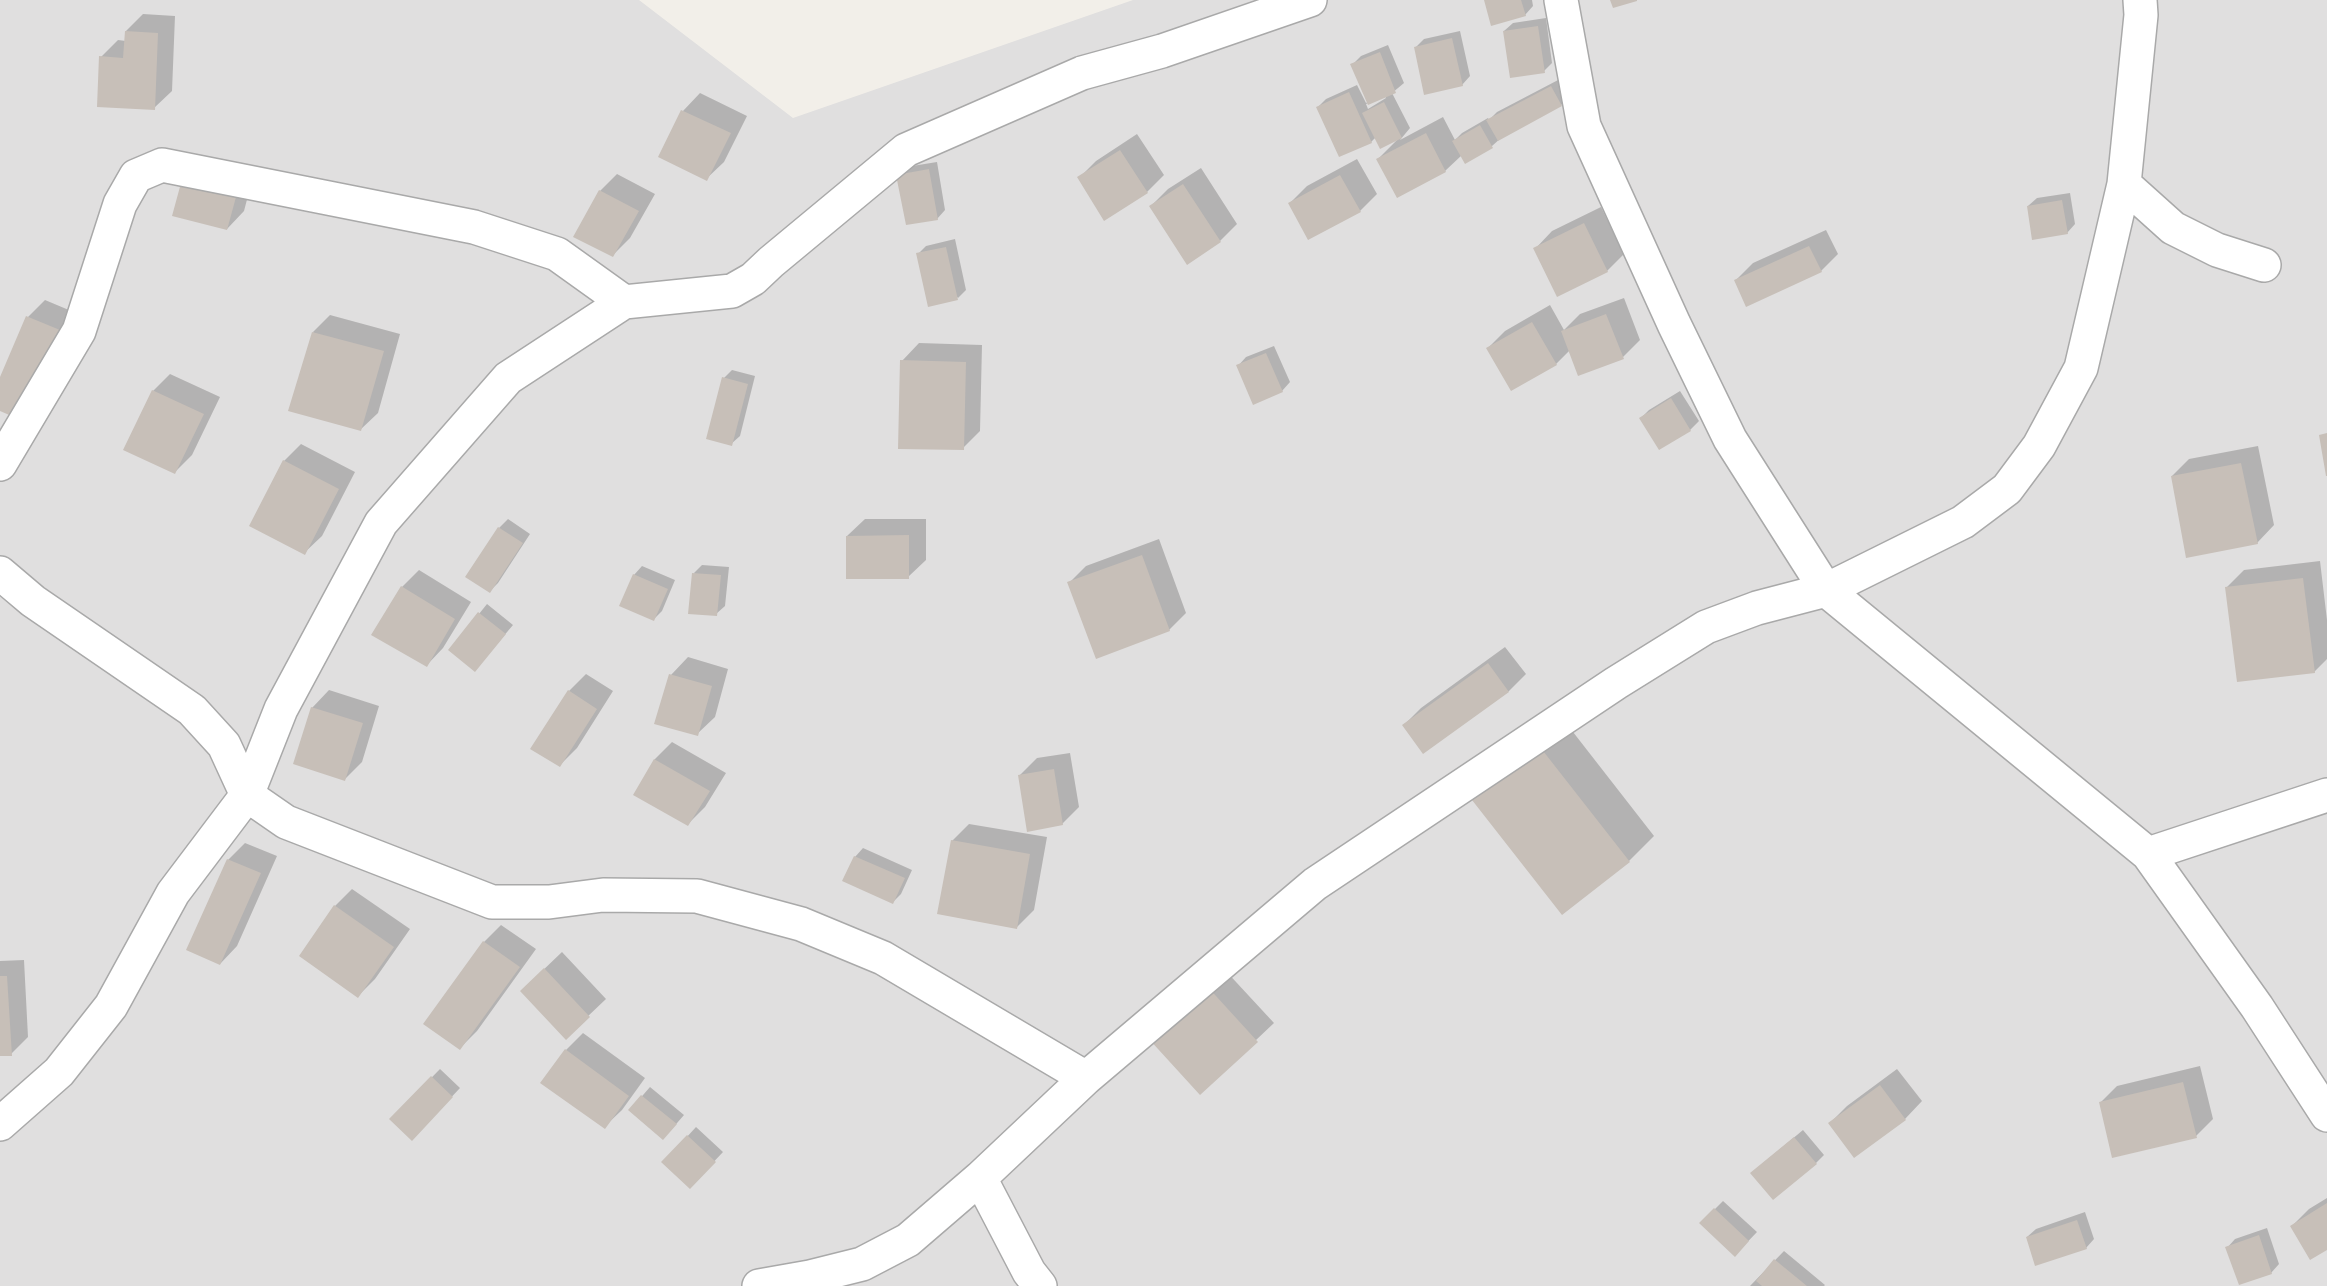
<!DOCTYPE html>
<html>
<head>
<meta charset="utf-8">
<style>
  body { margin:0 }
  canvas { display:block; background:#f2efe9 }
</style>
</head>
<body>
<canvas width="2327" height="1286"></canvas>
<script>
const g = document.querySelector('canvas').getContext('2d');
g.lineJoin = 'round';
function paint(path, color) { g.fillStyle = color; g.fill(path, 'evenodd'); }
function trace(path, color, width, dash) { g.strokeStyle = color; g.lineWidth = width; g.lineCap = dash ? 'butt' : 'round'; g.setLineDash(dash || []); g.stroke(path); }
const residential = new Path2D(`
  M0,0h639l154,118 340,-118h1194v1286h-2327z`);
const shadow = new Path2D(`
  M1485,0h47l1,6 -8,9z
  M143,14l32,2 -3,75 -18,17 -53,-51 17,-17 8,1v-10z
  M1546,18l6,45 -8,8 -40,-40 9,-8z
  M1460,31l10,45 -8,9 -46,-38 8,-8z
  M1388,45l16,38 -12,10 18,35 -10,12 43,-23 12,23 7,-7 26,-15 1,2 8,-8 63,-33 10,18 -9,8 -60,33 -9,8 -26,16 -4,-7 -17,16 -67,-12 20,-20 -22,-2 -5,5 -53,-35 8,-8 31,-14 9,18 2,-1 -16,-37 9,-9zM1385,96l1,2 -18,11 -2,-5z
  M700,93l47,23 -23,46 -18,17 -46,-22 23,-46z
  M1137,134l27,41 -17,17 -68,-14 17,-17z
  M202,155l53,14 -11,42 -17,18 -42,-56z
  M1357,159l20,35 -17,17 -70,-8 17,-17z
  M937,162l8,48 -8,9 -40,-44 9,-8z
  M1201,168l36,56 -17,17 -69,-35 17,-17z
  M617,174l38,20 -25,44 -17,17 -13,-64z
  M2070,193l5,31 -8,9 -39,-27 9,-8z
  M1601,207l23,47 -17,17 -72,-22 17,-18z
  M1826,230l12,24 -17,17 -85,9 17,-17z
  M955,239l11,51 -8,8 -40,-44 8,-8z
  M1624,298l16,42 -17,17 -53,-7 -14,14 -44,25 -24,-41 17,-17 45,-26 14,25 16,-16z
  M45,300l31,13 -76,97v-29l28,-64z
  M330,315l70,19 -22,79 -18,17 -47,-98z
  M919,343l63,2 -2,86 -17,17 -61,-87z
  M1274,346l16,36 -8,9 -44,-25 8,-9z
  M732,370l23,6 -15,60 -9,8 -7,-66z
  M170,374l50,23 -28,58 -17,17 -22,-81z
  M1680,391l19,30 -9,9 -30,18 -19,-30 8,-8z
  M301,444l54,28 -33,64 -18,17 -20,-92z
  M2258,446l16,79 -17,18 -85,-67 17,-17z
  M508,519l22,15 -32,49 -8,8 -22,-15 31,-48z
  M865,519h61v41l-18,17 -61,-41z
  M1159,539l27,74 -17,17 -100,-47 17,-17z
  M2320,561l7,59v39l-13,13 -87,-85 17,-17z
  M702,565l27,2 -4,39 -9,8 -22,-41z
  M642,566l33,14 -13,31 -8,8 -20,-44z
  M419,570l52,32 -28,46 -17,18 -24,-79z
  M487,604l26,21 -38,45 -25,-20z
  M1505,647l21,27 -17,17 -85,61 -20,-27 17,-17z
  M688,657l40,12 -13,48 -18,17 -26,-59z
  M586,674l27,17 -36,57 -17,17 9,-74z
  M329,690l50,16 -17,56 -17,17 -33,-71z
  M1566,723l88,113 -25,25 -67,52 -88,-113 25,-25z
  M672,742l54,31 -21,34 -17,17 -53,-30 20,-35z
  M1070,753l9,54 -17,17 -42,-49 17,-17z
  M969,824l78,13 -13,73 -17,17 -65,-86z
  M245,843l32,13 -40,90 -17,18 8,-104z
  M863,848l49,22 -11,24 -8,8 -38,-45z
  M352,889l58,40 -35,50 -17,17 -23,-90z
  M501,925l35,24 -59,82 -17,17 24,-106z
  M562,952l44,47 -40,38 -27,-63z
  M24,960l4,77 -17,17 -11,1v-94z
  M1224,969l50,54 -74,70 -50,-55z
  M583,1033l62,45 -23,32 -18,17 -38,-77z
  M2200,1066l13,53 -17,17 -96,-33 17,-17z
  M440,1069l20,19 -48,51 -21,-20z
  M1897,1069l25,32 -17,18 -51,37 -24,-33 17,-17z
  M650,1087l34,28 -13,15 -41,-20z
  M696,1127l27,25 -33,35 -26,-25z
  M1803,1130l21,25 -8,8 -55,2z
  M2327,1198v50l-35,-22 17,-17z
  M1723,1201l34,31 -22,23 -34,-32z
  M2085,1212l9,27 -8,9 -59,-11 9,-8z
  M2267,1228l12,36 -8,9 -44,-25 8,-9z
  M1784,1251l41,34 -1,1h-74z`);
const building = new Path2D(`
  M1484,0h37l5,16 -35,10z
  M1610,0h27v1l-24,7z
  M1538,26l7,47 -35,5 -7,-47z
  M125,31l33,2 -3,77 -58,-3 2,-51 24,2z
  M1452,38l11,48 -39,9 -10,-48z
  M1380,52l16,41 -28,12 -18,-41z
  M1551,86l11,20 -64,35 -12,-21z
  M1349,92l23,51 -33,14 -23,-50z
  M1384,102l18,36 -22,11 -18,-36z
  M681,110l50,23 -24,48 -49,-24z
  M1480,125l13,23 -28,16 -13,-23z
  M1426,133l20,39 -49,26 -21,-39z
  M1120,150l28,43 -44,28 -27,-44z
  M929,169l9,51 -32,5 -10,-50z
  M184,172l55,14 -12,44 -55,-14z
  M1340,175l21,37 -53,28 -20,-37z
  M1183,184l38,58 -34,23 -38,-59z
  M599,190l40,21 -26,46 -40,-20z
  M2062,200l6,34 -36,6 -5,-34z
  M1584,223l24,49 -51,25 -24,-49z
  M1809,246l13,26 -76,35 -12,-27z
  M946,247l12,53 -30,7 -12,-54z
  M1606,314l18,45 -46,17 -17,-45z
  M26,316l34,14 -39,90 -21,-9v-34z
  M1532,322l25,43 -46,26 -25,-43z
  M312,332l72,19 -23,80 -73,-20z
  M1266,353l17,39 -30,13 -17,-40z
  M900,360l66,2 -2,88 -66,-1z
  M722,377l26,7 -16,62 -26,-7z
  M152,390l52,24 -29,60 -52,-24z
  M1671,398l20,33 -32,19 -20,-32z
  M2327,433v43h-1l-7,-41z
  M283,460l56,29 -34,66 -56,-29z
  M2241,463l17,81 -72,14 -15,-82z
  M498,527l25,16 -33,50 -25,-16z
  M909,535v44h-63v-43z
  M1142,555l28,76 -74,28 -29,-77z
  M692,573l29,2 -4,41 -29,-2z
  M633,574l35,15 -14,32 -35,-15z
  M2303,578l12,95 -78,9 -12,-95z
  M401,586l54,33 -28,48 -56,-32z
  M478,612l28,22 -31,38 -27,-22z
  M1488,663l21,29 -86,62 -21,-29z
  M669,674l43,12 -14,50 -44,-12z
  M568,690l29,19 -37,58 -30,-18z
  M311,707l52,16 -18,58 -52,-17z
  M1540,747l90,115 -68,53 -90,-115z
  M654,759l56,32 -22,35 -55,-31z
  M1054,769l9,56 -36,7 -9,-57z
  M951,840l79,14 -13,75 -80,-15z
  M854,856l51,22 -12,26 -51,-23z
  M227,859l34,14 -41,92 -34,-15z
  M334,905l60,42 -36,51 -59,-42z
  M483,941l37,26 -60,83 -37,-26z
  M544,968l46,49 -24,23 -46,-49z
  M0,976h7l5,80h-12z
  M1206,985l52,57 -58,53 -52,-57z
  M565,1049l64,47 -24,33 -65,-46z
  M431,1076l22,21 -41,44 -23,-22z
  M2183,1082l14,56 -85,20 -13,-56z
  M1880,1085l26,35 -52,38 -26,-35z
  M641,1095l36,29 -14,16 -35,-30z
  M687,1135l29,27 -26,27 -29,-27z
  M1794,1137l23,27 -44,36 -23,-27z
  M2327,1203v47l-17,10 -20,-34z
  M1714,1208l35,33 -14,16 -36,-34z
  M2077,1220l10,29 -52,17 -9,-29z
  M2259,1235l13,39 -33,11 -14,-38z
  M1774,1259l33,27h-45l-6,-5z`);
const minor = new Path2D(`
  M1561,0l23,126 90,198 56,115 96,151 322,264 109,153 70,108
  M2124,184l49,44 44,22 47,15
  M0,464l79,-133 41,-127 16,-28 26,-11 312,62 83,27 67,48
  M0,573l33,28 159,109 32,35 23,50 39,27 206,80h57l54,-7 94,1 104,28 82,34 203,120
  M2148,854l179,-59
  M0,1124l59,-52 52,-66 62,-113 74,-98 34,-86 100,-186 127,-145 116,-76 108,-11 21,-12 18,-17 135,-112 176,-77 80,-22 148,-51
  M980,1178l49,94 11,14
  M759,1286l51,-9 52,-13 46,-24 72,-62 106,-100 229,-194 301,-201 90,-56 51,-19 69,-18 137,-68 44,-33 32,-43 42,-78 43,-184 17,-169 -1,-15`);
paint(residential, '#e0dfdf');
paint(shadow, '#0003');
paint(building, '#c7bfb8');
trace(minor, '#a9a9a9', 36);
trace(minor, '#fff', 33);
</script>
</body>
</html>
